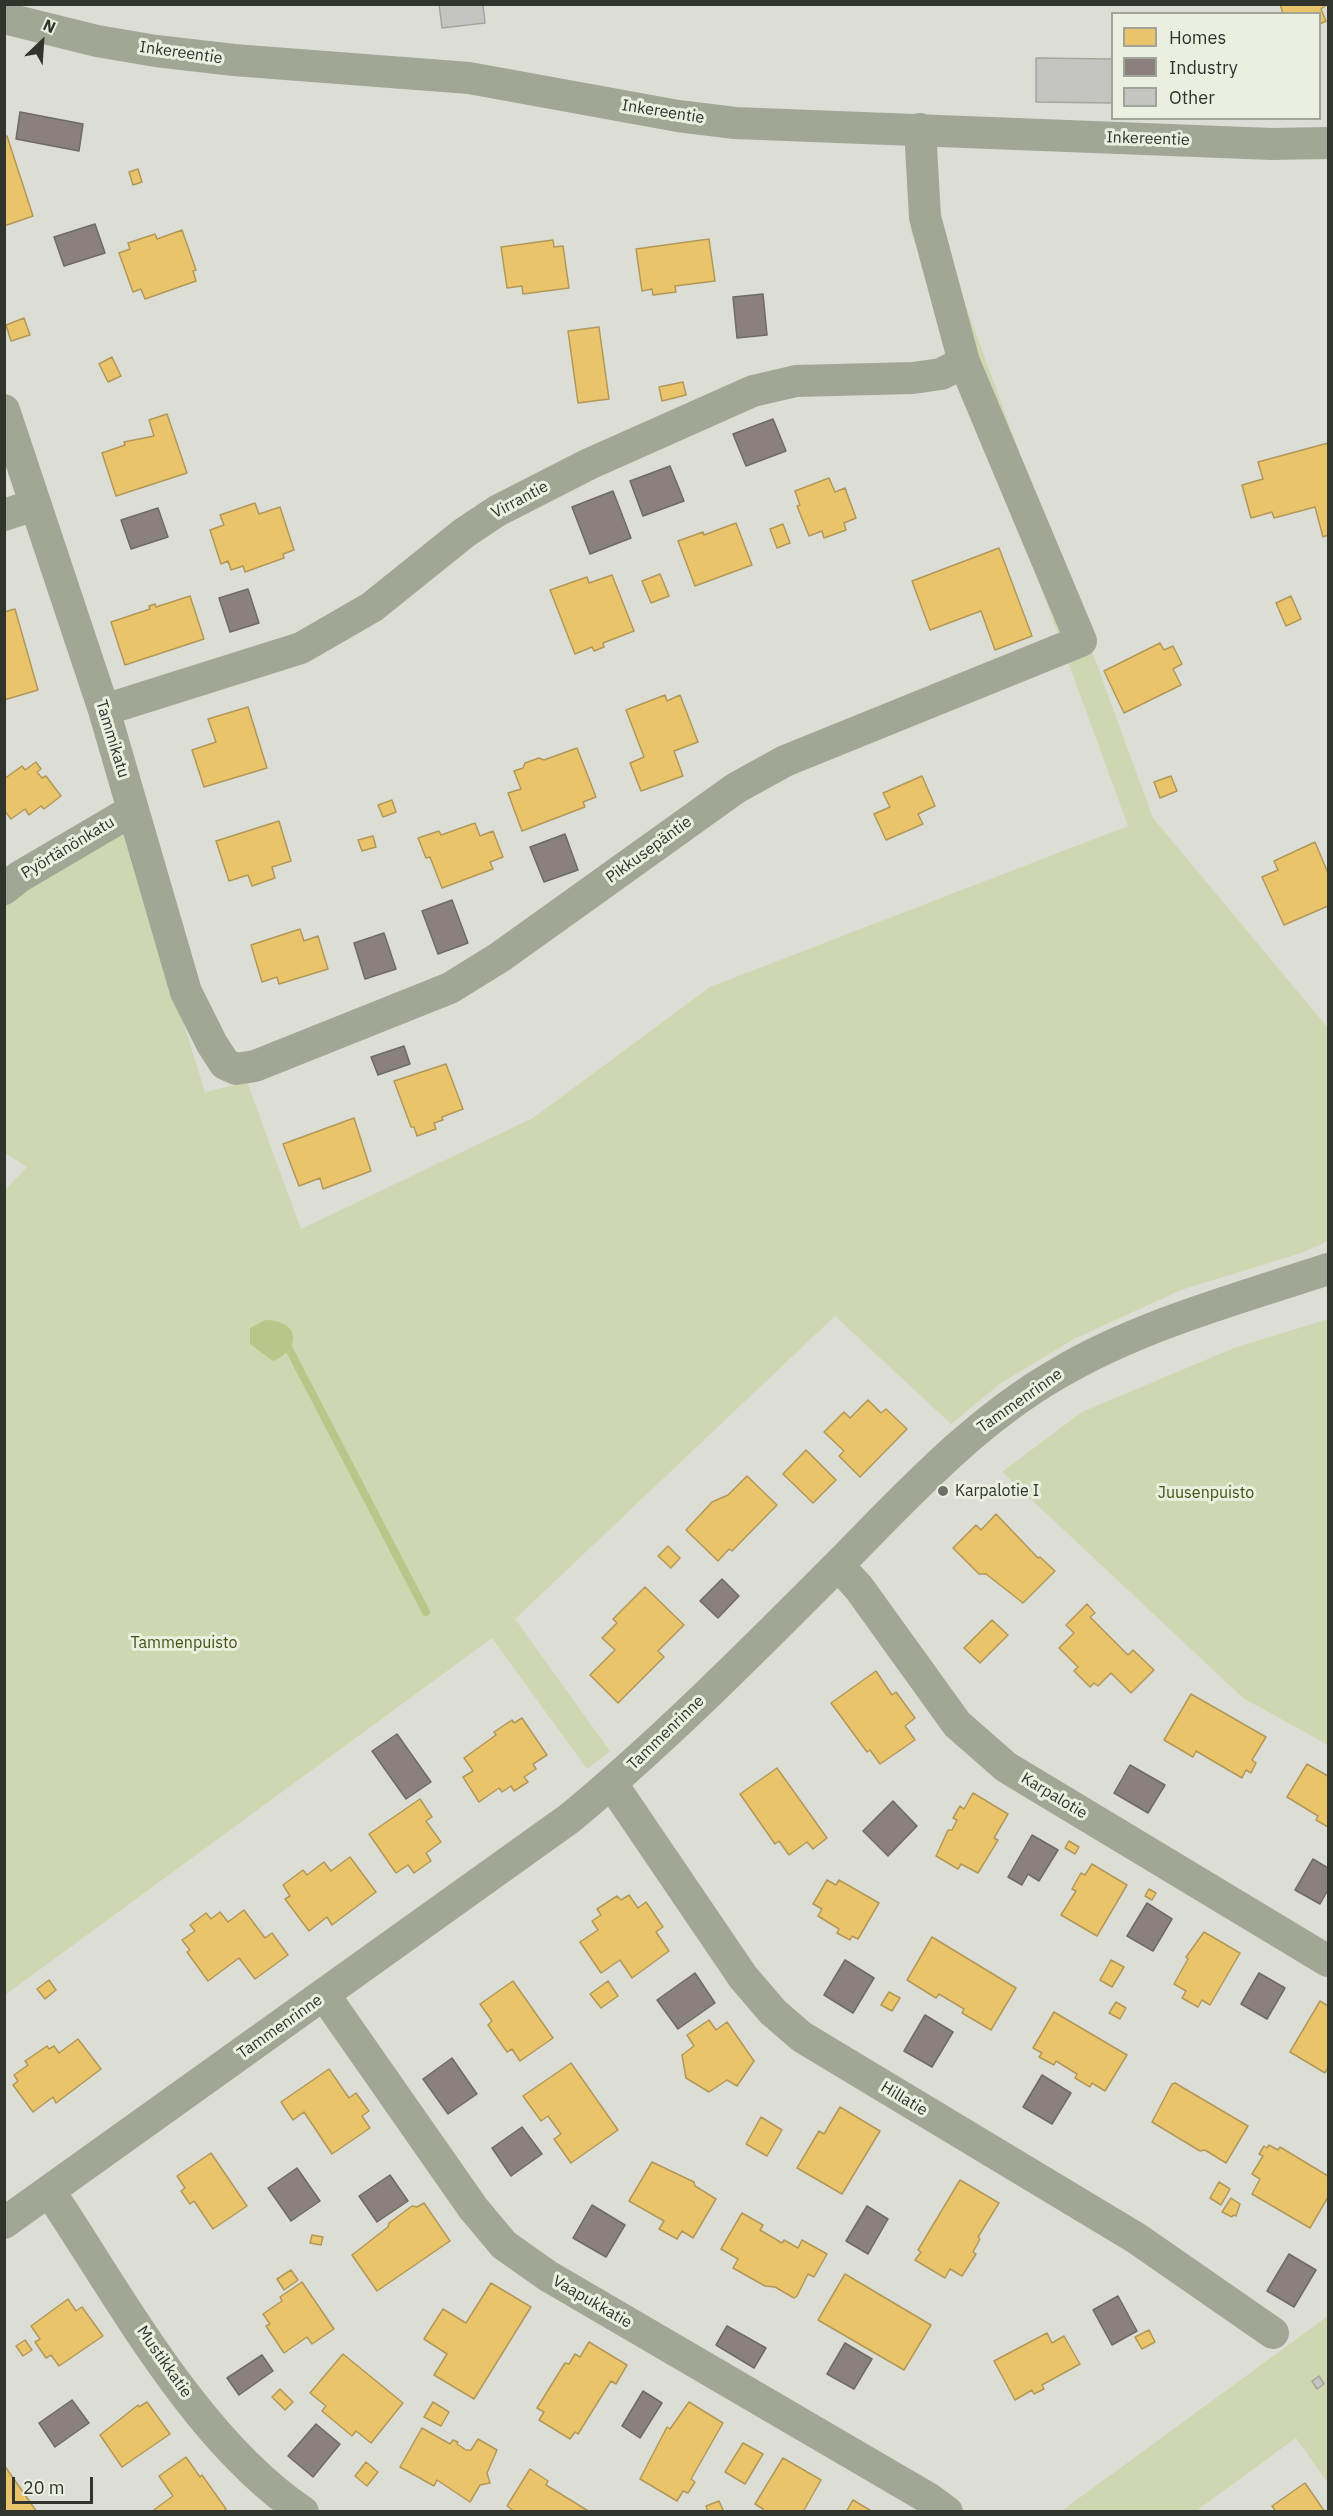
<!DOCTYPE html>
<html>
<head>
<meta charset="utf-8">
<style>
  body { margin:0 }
  #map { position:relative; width:1333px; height:2516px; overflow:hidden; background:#dcded6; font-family:"IBM Plex Sans",sans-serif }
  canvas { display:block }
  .frame { position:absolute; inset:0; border:6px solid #31332d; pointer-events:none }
  .legend { position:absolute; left:1111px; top:12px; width:210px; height:108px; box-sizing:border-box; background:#ebefe0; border:2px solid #a1a498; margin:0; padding:8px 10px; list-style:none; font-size:18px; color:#31332d }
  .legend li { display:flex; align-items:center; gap:12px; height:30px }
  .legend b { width:30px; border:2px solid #a1a498 }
  .north { position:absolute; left:12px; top:12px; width:60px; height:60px; -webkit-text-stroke:4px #ebefe0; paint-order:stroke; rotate:25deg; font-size:16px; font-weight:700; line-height:24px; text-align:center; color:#31332d }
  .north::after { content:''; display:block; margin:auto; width:21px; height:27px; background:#31332d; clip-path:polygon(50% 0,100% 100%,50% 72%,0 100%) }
  .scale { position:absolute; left:12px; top:2477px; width:81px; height:27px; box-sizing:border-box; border:3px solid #31332d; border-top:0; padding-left:8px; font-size:18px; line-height:21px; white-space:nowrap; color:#31332d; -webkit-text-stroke:4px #ebefe0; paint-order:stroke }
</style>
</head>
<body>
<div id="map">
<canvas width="1333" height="2516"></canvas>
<div class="frame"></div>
<ul class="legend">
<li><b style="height:16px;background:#e9c46a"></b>Homes</li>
<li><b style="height:16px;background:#8a817c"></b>Industry</li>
<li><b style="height:16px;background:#c4c5c0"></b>Other</li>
</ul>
<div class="north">N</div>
<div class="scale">20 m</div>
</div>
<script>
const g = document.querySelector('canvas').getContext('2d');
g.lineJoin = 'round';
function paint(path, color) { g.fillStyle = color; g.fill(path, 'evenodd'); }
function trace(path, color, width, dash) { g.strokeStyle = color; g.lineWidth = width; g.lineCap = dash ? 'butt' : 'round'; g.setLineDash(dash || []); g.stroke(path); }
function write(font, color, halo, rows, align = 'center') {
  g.font = font + ' "IBM Plex Sans",sans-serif'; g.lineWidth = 6; g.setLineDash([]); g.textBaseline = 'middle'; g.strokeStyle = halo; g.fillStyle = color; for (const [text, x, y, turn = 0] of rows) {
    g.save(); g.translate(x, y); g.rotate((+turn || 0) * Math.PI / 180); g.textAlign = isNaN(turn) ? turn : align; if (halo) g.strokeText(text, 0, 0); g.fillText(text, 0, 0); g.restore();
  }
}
const green = new Path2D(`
  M909,187l28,40 216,591 175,210v213l-27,12 -120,37 -107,49 -73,44 -50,41 -116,-108 -320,303 95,132 -23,18 -95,-131 -487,357 -1,-804 23,-24 -22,-14v-249l118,-76 82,264 42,-10 54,147 232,-111 177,-131 418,-161 -217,-594z
  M1328,1319v426l-85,-47 -241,-226 80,-60 152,-64z
  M1328,2316v167l-32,-45 -100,73 -136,1z`);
const water = new Path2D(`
  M265,1320c35,0 37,29 8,41l-23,-17v-16z`);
const homes = new Path2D(`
  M1280,4h48l-7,5 5,12 -6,3v-10h-37z
  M7,136l26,80 -29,10v-89z
  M138,169l4,13 -9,3 -4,-13z
  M182,230l14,40 -3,1 3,10 -51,18 -4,-10 -8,3 -14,-39 11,-4 -2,-6 27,-9 2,5z
  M709,239l6,42 -40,5 1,6 -23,3 -1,-6 -10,2 -6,-42z
  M553,240l1,7 9,-1 6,42 -46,6 -1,-8 -15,2 -6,-41z
  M24,318l6,17 -19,6 -5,-16z
  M599,327l10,72 -31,4 -10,-72z
  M112,357l9,19 -13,6 -9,-18z
  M683,382l3,13 -24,6 -3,-14z
  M167,414l20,59 -71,23 -14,-43 23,-8 -1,-3 30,-6 -5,-16z
  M1328,443v92l-5,2 -8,-30 -41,11 -2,-6 -21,6 -9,-33 21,-6 -5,-17z
  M829,478l6,14 10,-4 11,30 -12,5 2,7 -22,8 -2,-7 -13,5 -12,-30 3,-1 -5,-14z
  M255,503l4,11 21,-7 14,43 -11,4 1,4 -39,14 -2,-6 -12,4 -3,-9 -7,3 -11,-34 14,-5 -4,-10z
  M736,523l16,42 -57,21 -17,-45 25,-9 1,3z
  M783,524l7,19 -13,5 -7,-19z
  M999,548l33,88 -37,14 -14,-39 -51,19 -18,-49z
  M660,574l9,22 -18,7 -9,-22z
  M612,575l22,56 -31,12 1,4 -10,4 -2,-4 -17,7 -25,-64 37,-13 2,6z
  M190,596l14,43 -79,26 -14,-43 39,-13 -1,-3 6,-2 1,3z
  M1291,596l10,23 -15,7 -10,-23z
  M15,609l23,81 -34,10v-88z
  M1160,643l4,7 9,-4 9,18 -9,5 8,16 -57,28 -20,-42z
  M665,695l2,6 13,-6 18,47 -24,9 9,25 -42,15 -11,-28 14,-6 -18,-47z
  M248,707l19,61 -63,19 -12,-37 24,-8 -8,-23z
  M577,748l19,49 -13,5 2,5 -63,24 -14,-38 13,-4 -7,-18 9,-3 2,-5 14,-5 5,2z
  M36,762l5,7 -4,3 5,6 4,-2 15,20 -17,13 -3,-3 -12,9 -4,-6 -14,10 -7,-9v-31l18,-13 3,4z
  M922,776l13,30 -17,8 5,10 -37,16 -12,-26 16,-7 -7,-14z
  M1171,776l6,15 -17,7 -6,-16z
  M392,800l4,12 -13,5 -5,-12z
  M279,821l12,40 -19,6 3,11 -23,8 -4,-11 -19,6 -13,-40z
  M475,823l5,13 13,-5 10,26 -13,5 3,7 -51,19 -12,-31 -4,1 -8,-20 21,-7 2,4z
  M373,836l3,11 -14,4 -4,-11z
  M1315,842l13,31v33l-44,19 -22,-48 16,-7 -4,-9z
  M300,929l4,12 14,-5 10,33 -49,15 -2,-7 -15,5 -11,-37z
  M446,1064l17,45 -21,8 1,3 -9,3 2,6 -19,7 -3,-9h-3l-17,-46z
  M354,1118l17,53 -48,18 -3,-11 -21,8 -16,-42z
  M868,1400l13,13 5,-4 21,20 -47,48 -21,-21 5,-5 -20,-19 20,-20 6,6z
  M806,1450l30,30 -23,23 -30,-29z
  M747,1476l30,29 -45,46 -3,-2 -11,12 -32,-31 26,-28 16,-7z
  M996,1514l42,44 2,-1 15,14 -32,32 -37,-29h-7l-26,-26 23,-23 5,5z
  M668,1546l12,12 -9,10 -13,-12z
  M645,1587l39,38 -26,26 6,6 -46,46 -28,-28 25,-25 -13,-12 15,-15 -4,-4z
  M1087,1604l8,9 -5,4 38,38 5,-5 21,20 -23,23 -20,-20 -13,13 -4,-3 -4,4 -16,-16 4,-4 -19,-19 15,-15 -8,-8z
  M992,1620l16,15 -28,28 -16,-15z
  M876,1671l16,24 4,-3 19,26 -10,8 10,14 -35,24 -10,-14 -3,2 -36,-49z
  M1191,1694l75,43 -14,23 4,3 -5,10 -5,-3 -4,8 -46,-27 -3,6 -29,-17z
  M522,1718l25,37 -14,9 3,5 -12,8 4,5 -14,9 -3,-5 -9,6 -3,-4 -20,14 -16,-25 10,-6 -9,-13 32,-23 -2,-3 18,-12 2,3z
  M1307,1764l21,12v51l-12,-7 2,-4 -31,-19z
  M777,1768l50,70 -14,11 -6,-7 -18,13 -10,-14 -4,3 -35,-50z
  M973,1793l35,21 -14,24 4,2 -20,33 -17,-9 -3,5 -22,-13 12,-26h4l5,-10 -4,-2 7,-12 4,3z
  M420,1799l12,18 -6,4 15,21 -15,11 5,8 -17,12 -6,-8 -12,8 -27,-39z
  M1069,1841l10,6 -4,7 -10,-6z
  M350,1857l26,35 -44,33 -5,-8 -18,14 -24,-32 5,-3 -7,-11 20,-15 4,5 17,-13 7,9z
  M1092,1864l35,21 -30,51 -36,-21 15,-24 -4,-2 9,-16 4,2z
  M827,1880l9,5 3,-5 40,23 -21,36 -6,-3 -2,4 -13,-7 2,-4 -21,-13 4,-7 -9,-5z
  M1149,1889l7,4 -4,7 -7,-4z
  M629,1895l9,13 8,-6 17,25 -7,5 13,19 -37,27 -12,-18 -19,13 -21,-31 18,-12 -6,-9 9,-6 -4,-6 20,-13 4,4z
  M244,1910l21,28 7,-5 16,22 -33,24 -16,-21 -31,23 -21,-29 3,-2 -8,-10 13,-9 -5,-6 16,-12 5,6 9,-7 8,10z
  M1204,1932l36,21 -30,52 -8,-5 -4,7 -16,-9 4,-7 -12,-7 14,-25 -2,-2z
  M932,1937l84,51 -25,42 -29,-17 2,-4 -25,-15 -3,4 -29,-18z
  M1111,1960l13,7 -12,20 -12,-7z
  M49,1980l7,10 -11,9 -8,-10z
  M513,1981l40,57 -33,23 -8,-12 -5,3 -19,-27 4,-4 -12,-17z
  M608,1981l10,15 -17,12 -11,-14z
  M889,1992l11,6 -8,13 -11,-6z
  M1320,2001l8,5v61l-3,6 -35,-21z
  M1116,2002l10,6 -6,11 -11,-6z
  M1054,2012l73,43 -22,36 -13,-8 -2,4 -15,-9 2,-4 -21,-13 -2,4 -15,-8 3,-4 -9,-5z
  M709,2020l7,10 11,-8 27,39 -17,25 -10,-6 -18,12 -23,-14 -4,-23 12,-9 -7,-11z
  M78,2039l23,30 -45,34 -3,-6 -20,15 -20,-27 5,-4 -4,-6 14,-10 -3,-4 22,-15 2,3 5,-3 5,7z
  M571,2063l47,67 -47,33 -17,-24 7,-5 -13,-18 -7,5 -18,-25z
  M329,2069l20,29 7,-5 13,18 -7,5 8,12 -38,26 -28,-42 -11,8 -12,-18z
  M1175,2083l73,43 -22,37 -21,-13 -5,1 -48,-29 20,-38z
  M840,2107l40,24 -38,63 -45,-26 22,-37 5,3z
  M761,2117l21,13 -15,26 -21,-12z
  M1269,2145l9,5 2,-3 48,29v21l-18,31 -58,-34 8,-15 -8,-5 11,-18 -4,-2 5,-8 3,2z
  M211,2153l36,53 -34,23 -19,-28 -4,3 -9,-13 4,-3 -8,-12z
  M652,2162l42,20 1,4 21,13 -23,39 -11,-7 -5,8 -18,-10 5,-8 -35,-20z
  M960,2180l39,23 -21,34 2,2 -7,13 3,2 -14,22 -12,-7 -5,9 -30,-18 6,-8 -3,-2z
  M1219,2182l11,7 -9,16 -11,-7z
  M1231,2198l9,6 -4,12 -3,-1 -1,2 -10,-5z
  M424,2203l26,38 -73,50 -25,-36 36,-28 1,-4 23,-17 5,1z
  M742,2213l21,12 -3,5 22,13 2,-3 14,8 4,-8 25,14 -13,23 -6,-3 -11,22 -3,2 -19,-11 -10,-1 -32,-18 5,-9 -17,-10z
  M312,2235l11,2 -2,8 -11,-2z
  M291,2270l7,10 -14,10 -7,-11z
  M845,2274l86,51 -27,45 -86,-50z
  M302,2282l32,47 -22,15 -5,-7 -23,16 -18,-27 4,-2 -7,-10 19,-13 -2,-4z
  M491,2283l40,24 -57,92 -40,-24 13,-21 -23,-15 19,-30 23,14z
  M68,2299l8,12 6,-4 21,29 -44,30 -8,-11 -5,3 -11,-16 5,-3 -9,-13z
  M1149,2330l6,12 -13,7 -7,-12z
  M1047,2333l5,10 12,-7 16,28 -38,21 2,4 -10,5 -2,-4 -17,10 -21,-39z
  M25,2340l7,10 -9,6 -7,-10z
  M589,2342l38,23 -11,19 -5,-3 -33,53 -3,-2 -5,7 -31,-19 5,-8 -7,-4 28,-45 4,1 6,-10 5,3z
  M343,2354l60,49 -32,40 -15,-12 -4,5 -30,-25 4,-5 -16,-13z
  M280,2389l13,13 -8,8 -13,-13z
  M147,2402l23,32 -48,33 -22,-32 38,-30 1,2z
  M433,2402l16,10 -8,14 -17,-9z
  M689,2402l34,21 -32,56 4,3 -7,11 -5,-2 -6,10 -37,-22 27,-52 3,2z
  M422,2428l28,16 3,-4 5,2 -1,2 9,6h5l7,-11 19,11 -10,23 3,10 -10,2 -10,17 -33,-22 -3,6 -34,-19z
  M743,2443l20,11 -18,30 -20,-12z
  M186,2457l14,20 2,-2 24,34 -3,3h-72l22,-16 -14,-20z
  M783,2458l38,22 -18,32h-41l1,-3 -8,-5z
  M366,2462l12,10 -11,14 -12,-10z
  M4,2465l33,47h-33z
  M530,2469l18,12 -2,4 44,27h-75l-8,-6z
  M1305,2483l20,29h-49l-4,-6z
  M853,2500l20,12h-27z
  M719,2501l5,11h-16l-2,-6z`);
const industry = new Path2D(`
  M20,112l63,12 -4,27 -63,-12z
  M95,224l10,29 -41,13 -10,-29z
  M763,294l4,41 -30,3 -4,-41z
  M773,419l13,32 -40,15 -13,-32z
  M670,466l14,35 -41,15 -13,-35z
  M613,491l18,47 -41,16 -18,-47z
  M158,508l10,29 -37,12 -10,-29z
  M248,589l11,34 -29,9 -11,-34z
  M565,834l13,36 -34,12 -14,-35z
  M452,900l16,43 -30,11 -16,-43z
  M384,933l12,36 -31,10 -11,-36z
  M404,1046l6,18 -32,11 -7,-18z
  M722,1579l17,17 -21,22 -18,-17z
  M397,1734l34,48 -25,17 -34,-48z
  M1130,1765l35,20 -17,28 -34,-20z
  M893,1801l24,25 -29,30 -25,-25z
  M1032,1835l26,15 -19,31 -11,-7 -6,11 -14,-8z
  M1313,1859l15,9v22l-8,14 -25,-14z
  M1147,1903l25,16 -19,32 -26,-15z
  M845,1960l29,18 -21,35 -29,-18z
  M695,1973l20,30 -37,26 -21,-29z
  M1259,1973l26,15 -18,31 -26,-15z
  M925,2015l28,17 -21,35 -28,-16z
  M452,2058l25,36 -29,20 -25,-35z
  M1042,2075l29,18 -19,31 -29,-17z
  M522,2127l20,27 -31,22 -19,-28z
  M297,2168l23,33 -29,20 -23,-33z
  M390,2175l18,26 -31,21 -18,-26z
  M592,2205l33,20 -19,32 -33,-19z
  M867,2206l21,13 -20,35 -22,-13z
  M1289,2254l27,16 -22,37 -27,-16z
  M1118,2296l19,35 -25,14 -19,-35z
  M727,2326l39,22 -12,20 -38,-23z
  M845,2343l27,16 -18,30 -27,-15z
  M262,2355l11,16 -34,24 -12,-17z
  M643,2391l19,12 -22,35 -18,-12z
  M72,2400l17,23 -34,24 -16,-24z
  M316,2424l24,20 -27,33 -25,-21z`);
const stream = new Path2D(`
  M289,1349l137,263`);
const building = new Path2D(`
  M439,4h44l2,19 -43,5z
  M1036,58l76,1v44l-76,-1z
  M1319,2376l5,8 -7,5 -5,-8z`);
const minor = new Path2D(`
  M4,18l93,23 59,10 78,9 235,18 209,38 57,7 537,21 56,-1
  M4,410l100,300 82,282 26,52 13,20 11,5 19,-3 195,-78 50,-31 236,-169 49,-27 296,-120 -117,-279 -39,-145 -5,-88
  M4,515l30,-10
  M104,710l197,-62 71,-41 92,-74 33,-22 92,-47 164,-73 43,-10 117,-3 28,-4 23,-12
  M4,889l15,-12 114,-67
  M838,1565l21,23 98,136 49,43 322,194
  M612,1784l131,193 30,35 29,25 334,201 137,95
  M325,1996l148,212 31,37 44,31 380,222 19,14
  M50,2192c70,105 147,249 253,320
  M4,2223l566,-405c98,-81 188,-173 278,-263 64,-65 129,-135 209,-181 83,-49 180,-75 271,-105`);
const markers = [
  [943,1491,6,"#6d6f68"]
];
const streetNames = [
  ["Inkereentie",181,53,8],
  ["Inkereentie",663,112,9],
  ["Inkereentie",1148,139,2],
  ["Virrantie",520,500,-28],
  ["Tammikatu",112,739,73],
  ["Pyörtänönkatu",68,848,-31],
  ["Pikkusepäntie",649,850,-36],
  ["Tammenrinne",1020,1401,-35],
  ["Tammenrinne",666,1733,-44],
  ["Karpalotie",1054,1796,31],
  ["Tammenrinne",280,2027,-35],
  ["Hillatie",904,2099,31],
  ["Vaapukkatie",592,2302,30],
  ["Mustikkatie",164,2362,55]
];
const poiNames = [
  ["Karpalotie I",955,1491]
];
const parkNames = [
  ["Juusenpuisto",1206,1493],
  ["Tammenpuisto",184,1643]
];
paint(green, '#ced7b1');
paint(water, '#bac689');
paint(homes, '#e9c46a');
trace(homes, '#b29858', 1.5);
paint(industry, '#8a817c');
trace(industry, '#6f6a64', 1.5);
trace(stream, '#bac689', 8);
paint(building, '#c4c5c0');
trace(building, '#a3a59e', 1.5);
trace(minor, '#a2a695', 32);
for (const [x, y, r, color] of markers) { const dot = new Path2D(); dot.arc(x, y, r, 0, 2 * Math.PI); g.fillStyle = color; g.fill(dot); trace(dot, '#ebefe0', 2); }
write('16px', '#31332d', '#ebefe0', streetNames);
write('16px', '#31332d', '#ebefe0', poiNames, 'left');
write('16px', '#475214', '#ebefe0', parkNames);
</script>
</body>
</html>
